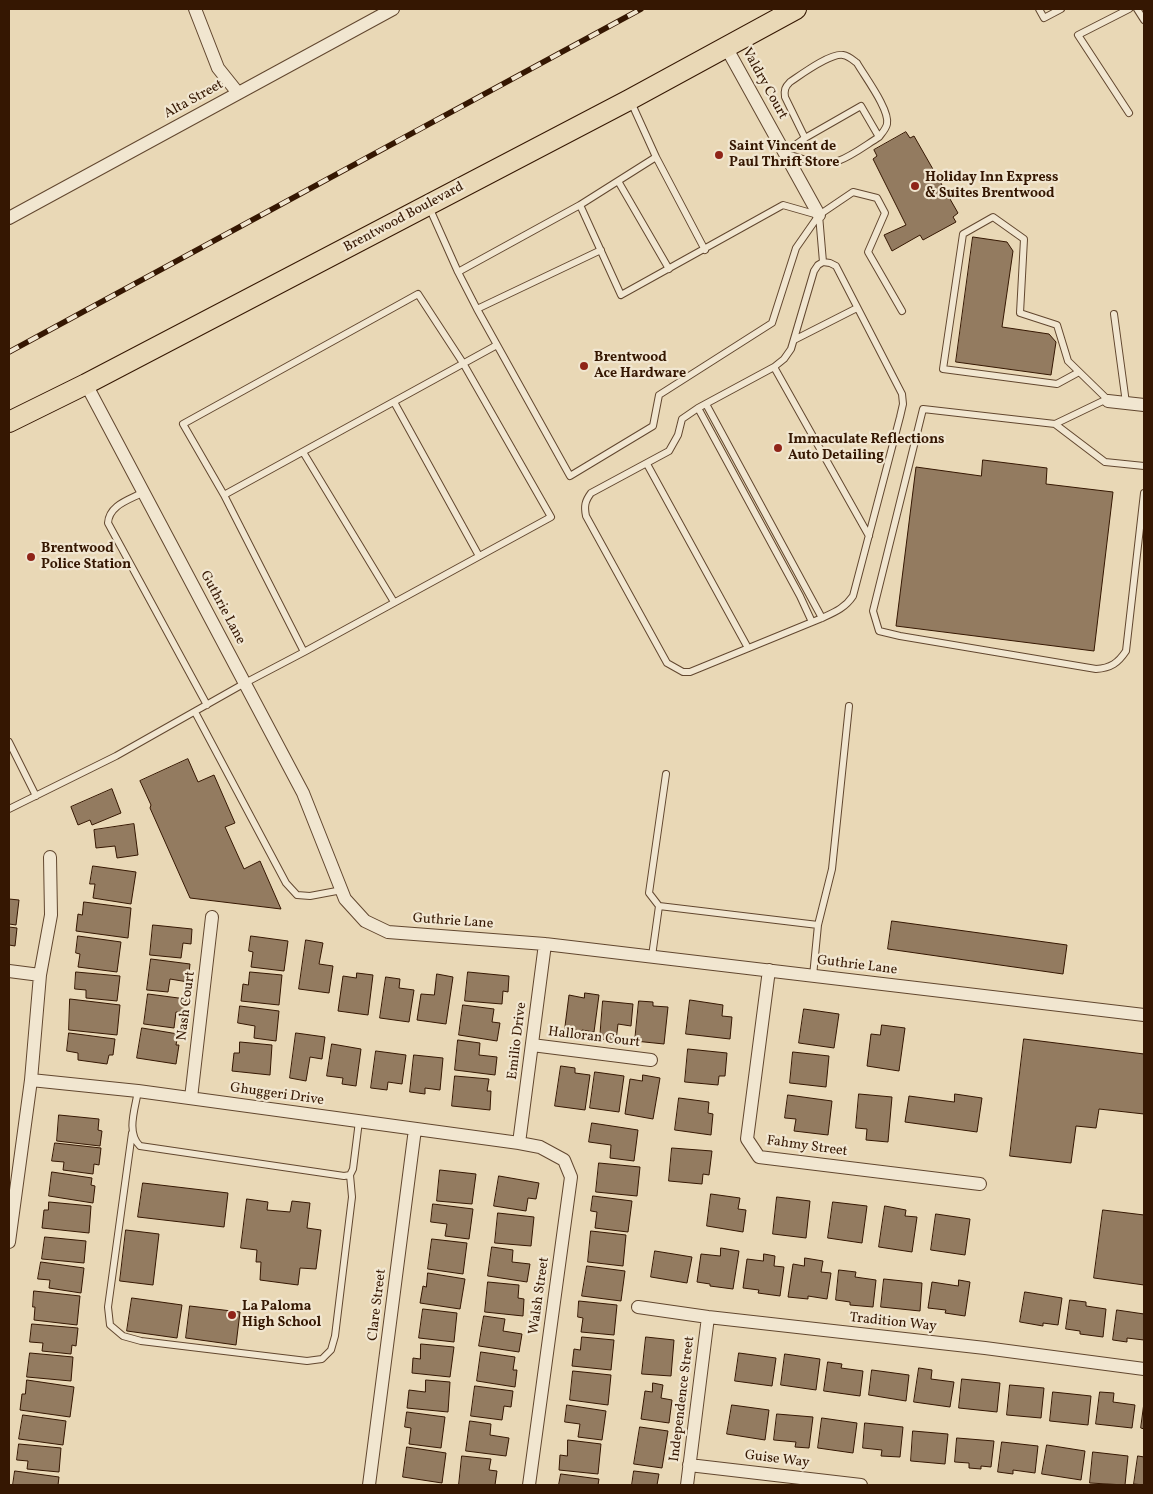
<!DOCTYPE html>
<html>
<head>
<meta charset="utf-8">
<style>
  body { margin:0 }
  #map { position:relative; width:1153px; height:1494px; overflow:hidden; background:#e9d8b6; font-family:Vollkorn,serif }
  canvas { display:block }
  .frame { position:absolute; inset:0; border:10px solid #351702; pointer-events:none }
</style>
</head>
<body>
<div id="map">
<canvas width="1153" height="1494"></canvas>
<div class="frame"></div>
</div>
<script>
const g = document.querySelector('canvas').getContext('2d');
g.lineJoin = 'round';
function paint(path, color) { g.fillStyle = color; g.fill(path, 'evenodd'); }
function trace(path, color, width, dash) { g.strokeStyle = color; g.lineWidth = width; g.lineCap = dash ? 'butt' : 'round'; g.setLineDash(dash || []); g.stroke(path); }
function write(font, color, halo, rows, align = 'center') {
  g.font = font + ' Vollkorn,serif'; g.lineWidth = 4.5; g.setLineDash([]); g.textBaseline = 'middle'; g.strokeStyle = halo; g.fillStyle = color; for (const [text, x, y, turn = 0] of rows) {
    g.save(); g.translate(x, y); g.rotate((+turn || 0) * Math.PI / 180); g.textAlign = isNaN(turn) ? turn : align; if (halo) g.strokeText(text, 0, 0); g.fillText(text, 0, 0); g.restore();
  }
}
const building = new Path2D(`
  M906,132l4,6 4,-2 44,77 -5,4 3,5 -33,18 -3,-5 -28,16 -8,-16 22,-10 -33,-66 4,-3 -3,-6z
  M973,237l34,5 6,9 -11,76 47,7 7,8 -5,33 -95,-13z
  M983,460l64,8 -1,16 67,8 -19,159 -198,-25 20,-159 65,9z
  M188,759l10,23 16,-7 21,48 -10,4 19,42 16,-8 21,48 -91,-11 -40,-90 1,-3 -11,-24z
  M112,789l9,24 -29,12 -2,-5 -12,5 -7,-18z
  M134,824l4,31 -21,3 -2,-12 -19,2 -2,-18z
  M93,866l43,6 -5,32 -38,-6 2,-14h-5z
  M9,899l10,1 -3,25 -7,-1z
  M84,902l47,6 -3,30 -52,-7 2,-17 4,1z
  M892,921l175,24 -4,29 -175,-25z
  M153,925l39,4 -1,15 -8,-1 -2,15 -31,-3z
  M9,927l8,1 -2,18 -6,-1z
  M78,936l43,6 -4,30 -39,-5 2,-13 -4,-1z
  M251,936l37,5 -4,30 -33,-4 2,-15 -4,-1z
  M306,940l17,3 -4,21 14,2 -4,27 -30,-4z
  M151,959l39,5 -2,18 -18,-3 -2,13 -21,-2z
  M76,972l44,4 -3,25 -31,-3v-8l-11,-1z
  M250,972l32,3 -3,30 -38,-4 2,-17 5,1z
  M468,972l41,4 -1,16 -5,-1 -1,13 -37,-3z
  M357,973l16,2 -5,40 -30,-4 5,-35 13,2z
  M437,974l16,3 -7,47 -29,-4 4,-26 13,1z
  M386,977l14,2 -1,9 15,2 -5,32 -29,-4z
  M585,993l14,2 -5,37 -12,-2v6l-18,-2 5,-39 15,3z
  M148,994l38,5 -2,14 -8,-1 -2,16 -30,-4z
  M70,999l50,6 -3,30 -48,-5z
  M690,1000l33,5 -1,11 10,1 -2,22 -44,-5z
  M603,1001l30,3 -2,22 -13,-2 -2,17 -16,-2z
  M639,1001l14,1v4l15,1 -4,37 -29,-3z
  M463,1005l31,4 -2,13 8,1 -3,18 -38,-6z
  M240,1006l39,5 -3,30 -22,-3 1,-12 -17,-3z
  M804,1009l35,5 -5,34 -35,-5z
  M882,1025l23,3 -6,43 -32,-5 4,-32 9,1z
  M142,1028l36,6 -2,11h3l-3,19 -39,-6z
  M69,1033l46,6 -2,16h-4l-2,9 -29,-4v-7l-11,-2z
  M296,1033l29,4 -3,22 -12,-2 -4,24 -16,-3z
  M1024,1039l120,15v60l-45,-5 -3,19 -20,-2 -5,37 -61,-7z
  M458,1040l22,3 -1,12 18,2 -2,18 -40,-5z
  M240,1042l32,3 -2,30 -38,-4 2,-18h5z
  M332,1044l29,5 -5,37 -14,-2 1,-6 -16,-2z
  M688,1049l39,4 -2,23h-6l-1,9 -33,-3z
  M376,1051l30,4 -4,29 -14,-2 -1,8 -16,-2z
  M793,1052l36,4 -3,31 -36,-4z
  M414,1055l29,3 -3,32 -15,-2v6l-15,-2z
  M561,1066l14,2v5l15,2 -5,35 -30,-4z
  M595,1072l29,4 -5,36 -29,-4z
  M643,1075l17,3 -7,41 -28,-5 5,-35 12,2z
  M455,1076l34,3 -2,12h4l-1,19 -38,-4z
  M859,1094l33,3 -4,45 -22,-2 1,-11 -11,-1z
  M955,1094l27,4 -5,34 -72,-10 4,-26 45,6z
  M788,1095l44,6 -4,34 -34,-4 2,-12 -11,-1z
  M679,1098l30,4 -1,11 5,1 -2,21 -36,-5z
  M59,1115l40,4 -1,11 4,1 -2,15 -43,-5z
  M592,1123l46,7 -4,31 -24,-3 1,-13 -22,-3z
  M55,1143l46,5 -2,17 -5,-1 -1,10 -30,-4 1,-8 -12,-1z
  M672,1148l40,3 -3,24 -6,-1 -1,10 -33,-3z
  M599,1163l41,4 -3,29 -41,-4z
  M440,1170l36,4 -4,30 -35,-3z
  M52,1172l40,6 -1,7 4,1 -2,17 -44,-7z
  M499,1176l40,7 -3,16 -8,-1 -2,13 -32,-5z
  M143,1183l85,10 -4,34 -86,-10z
  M711,1194l29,4 -2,11 8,1 -3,22 -36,-6z
  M593,1196l39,5 -4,31 -33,-4 2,-16 -6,-1z
  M777,1197l33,4 -4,37 -33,-4z
  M247,1199l21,3 -1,8 23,2 2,-11 18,2 -3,25 14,2 -5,39 -16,-1 -2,17 -38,-5 1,-18h-5l1,-12 -16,-2z
  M49,1202l42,4 -2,27 -47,-5 2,-18h4z
  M833,1202l34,4 -5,37 -34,-5z
  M433,1204l40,5 -4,30 -24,-3 2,-12 -16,-2z
  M885,1206l21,4 -1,6 12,1 -5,35 -33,-5z
  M1103,1210l41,5v70l-50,-7z
  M498,1213l36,4 -3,29 -36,-3z
  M936,1214l34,5 -5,36 -34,-5z
  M126,1230l33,4 -6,51 -33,-4z
  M591,1231l35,4 -3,31 -35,-4z
  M45,1237l41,4 -2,22 -42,-4z
  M432,1239l35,4 -4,31 -35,-5z
  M492,1247l21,3 -1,12 18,2 -3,18 -39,-6z
  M721,1248l18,3 -6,38 -23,-3v-2l-13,-2 4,-28 19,2z
  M655,1251l37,6 -5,26 -36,-6z
  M764,1254l11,2 -1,10 10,1 -4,29 -22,-3 1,-3 -16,-2 4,-29 16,2z
  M805,1258l18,3 -2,11 10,1 -4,26 -19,-3v3l-20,-2 5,-33 11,2z
  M41,1262l43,6 -3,25 -32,-5 1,-8 -12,-1z
  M587,1266l38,5 -4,30 -39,-5z
  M839,1270l17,2 -1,5 21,3 -3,27 -23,-2v-3l-14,-2z
  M428,1273l37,6 -5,30 -40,-6 3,-17 3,1z
  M884,1279l38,4 -2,28 -39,-4z
  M959,1280l11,2 -5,34 -20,-3 1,-3 -18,-2 4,-26 26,4z
  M488,1282l31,3 -1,13 6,1 -1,17 -38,-4z
  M34,1291l46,5 -3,29 -43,-5 1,-13h-2z
  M1025,1292l37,6 -4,27 -15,-2v3l-23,-4z
  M132,1298l50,7 -5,33 -50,-7z
  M1070,1300l16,2v4l20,3 -3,28 -23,-3v-3l-14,-2z
  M579,1301l38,4 -3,30 -33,-3 2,-14 -5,-1z
  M190,1306l50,6 -4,33 -50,-7z
  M423,1309l34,4 -3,29 -35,-4z
  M1117,1310l27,4v26l-17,-2v4l-14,-2z
  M484,1316l21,3 -2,12 19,3 -3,18 -40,-6z
  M32,1324l46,4 -2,18 -4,-1 -1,9 -29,-3 1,-8 -13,-1z
  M582,1337l32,3 -3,30 -39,-4 2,-17 6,1z
  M646,1337l28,3 -3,36 -29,-2z
  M421,1344l33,3 -4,30 -38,-4 1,-15 7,1z
  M481,1352l34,5 -2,13h4l-2,17 -38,-6z
  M30,1353l43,4 -2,24 -44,-4z
  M739,1353l37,5 -4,28 -37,-5z
  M785,1354l35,5 -4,31 -35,-5z
  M828,1362l14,2 -1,4 22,3 -3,25 -36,-5z
  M919,1368l13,2 -1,9 23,3 -4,25 -36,-5z
  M872,1370l37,5 -3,26 -37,-6z
  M573,1371l38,4 -3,30 -38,-5z
  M962,1379l38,4 -3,29 -38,-4z
  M27,1380l47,7 -4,30 -50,-7 2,-16h3z
  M426,1380l24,2 -2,30 -41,-4 2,-18 16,2z
  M653,1383l10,2 -2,13 11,2 -3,23 -28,-4 4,-28 7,1z
  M1010,1385l34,3 -3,30 -34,-3z
  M475,1386l38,5 -2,16 -7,-1 -2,14 -31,-4z
  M1053,1392l38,4 -3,29 -38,-4z
  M1100,1392l14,1 -1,9 22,3 -3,23 -36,-4z
  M1144,1403v26l-3,-1z
  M567,1405l39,6 -4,29 -24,-3 2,-13 -15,-2z
  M732,1405l37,5 -4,30 -38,-6z
  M407,1412l38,5 -4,31 -32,-4 2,-16 -6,-1z
  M777,1414l36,3 -4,31 -14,-1 1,-5 -22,-2z
  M23,1415l43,6 -3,24 -44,-6z
  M822,1418l35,5 -4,30 -35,-5z
  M470,1421l21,3 -1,11 19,3 -3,18 -40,-5z
  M865,1423l38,4 -3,30 -19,-1 1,-6 -19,-2z
  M640,1427l28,4 -6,37 -28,-4z
  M913,1431l35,3 -3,30 -34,-3z
  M957,1438l37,3 -3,26 -10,-1v3l-12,-1v-5l-14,-1z
  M568,1440l33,4 -3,30 -39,-4 1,-15 7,1z
  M1002,1442l36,4 -3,27 -22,-3v4l-15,-2z
  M19,1444l42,4 -2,24 -32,-3 1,-8 -11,-1z
  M1047,1445l38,6 -4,29 -39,-6z
  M407,1447l39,6 -4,30 -39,-6z
  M1093,1452l35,4 -3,29 -35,-2z
  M462,1456l29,3 -2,11 8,1 -2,14h-36z
  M1138,1456l6,1v28l-10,-1z
  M15,1471l44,6 -1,8h-45z
  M634,1471l25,3 -2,11h-25z
  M561,1474l38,5 -1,6h-39z`);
const service = new Path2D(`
  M1039,9l5,9 17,-9
  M1137,9l7,11
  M631,102l25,55 -76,48 41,90 162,-90 35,10
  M861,106l18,31c-13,8 -27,19 -41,24 -17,6 -38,-3 -54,-8l21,-15z
  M1129,113l-51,-78 51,-26
  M805,138l-20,-41c-1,-7 0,-10 5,-15 12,-8 40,-29 53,-27 6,1 10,5 14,8 8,14 33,47 30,61 -1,5 -5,9 -8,13
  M656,157l49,93
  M618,181l51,88
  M580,205l-122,67 19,37 93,167 83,-50 6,-31 113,-72 24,-75 23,-33 34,-23 24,6 8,15 -17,39 34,59
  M429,207l29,65
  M819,215l4,47
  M823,262l7,1 6,3 66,128 1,10 -3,13 -47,179c-8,12 -18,16 -31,22l-132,54h-7l-16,-9 -81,-147c-2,-10 -1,-15 5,-23l78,-42 9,-16 4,-16 16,-11 76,-41 10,-8 7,-10 23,-78 4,-6z
  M477,309l124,-59
  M1114,314l12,89
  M794,340l63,-32
  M774,367l95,169
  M1079,372l-22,12 -114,-15 20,-135 30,-17 31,22 -4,74 37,12 11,36 39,38 1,2
  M1107,399l-52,25 50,38 39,4
  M394,402l85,154
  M706,404l116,214
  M698,408l102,188 12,26
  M1055,424l-132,-15 -50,202 6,20 21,5 196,33c15,-1 22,-6 30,-18l18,-158
  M303,452l91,150
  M647,464l101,184
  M144,492c-15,8 -35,13 -36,31l99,182
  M224,495l80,157 247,-135 -88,-154 -45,-69 -235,130 41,71c91,-50 182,-100 273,-150
  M195,712l91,171 11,12 13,1 32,-6
  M9,742l27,54
  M9,809l107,-53 129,-73 59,-31
  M659,906l-10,-13 17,-119
  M818,925l14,-56 17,-163
  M652,956l7,-50 159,19 -5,51
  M138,1091c-3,18 -12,42 2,55l204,30 6,-1 3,-6 6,-48
  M132,1133l-24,174 2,18 13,11 18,5 166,20 15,-2 9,-9 4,-14 17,-139 -2,-22`);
const minor = new Path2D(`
  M195,9l23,59 20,25
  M726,47l93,168
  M9,218l384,-209
  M86,384l217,409 42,106 20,22 23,11 157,12 599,71
  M1108,401l36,4
  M769,970l-22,169 12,18 221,27
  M9,971l31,4
  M532,1045l119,15
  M31,1080l107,11 381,52 21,4 24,13 7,17 -42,308
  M191,1098l21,-181
  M519,1143l26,-199
  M9,1242l22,-162 9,-105 11,-60 -1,-58
  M638,1307l70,10 277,31 159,21
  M689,1465l172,20
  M369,1485l46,-356
  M687,1485l21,-168`);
const primary = new Path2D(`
  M9,422l77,-38 543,-284 167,-91`);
const rail = new Path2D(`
  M9,352l632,-343`);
const markers = [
  [719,155,5,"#8f2418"],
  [915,186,5,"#8f2418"],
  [584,366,5,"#8f2418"],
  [778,448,5,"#8f2418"],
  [31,557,5,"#8f2418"],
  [232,1315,5,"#8f2418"]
];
const streetNames = [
  ["Valdry Court",764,84,61],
  ["Alta Street",194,100,-29],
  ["Brentwood Boulevard",404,218,-28],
  ["Guthrie Lane",222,608,62],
  ["Guthrie Lane",453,922,4],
  ["Guthrie Lane",857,966,7],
  ["Nash Court",187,1006,-83],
  ["Halloran Court",594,1038,7],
  ["Emilio Drive",518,1041,-83],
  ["Ghuggeri Drive",277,1095,8],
  ["Fahmy Street",807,1147,8],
  ["Walsh Street",540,1296,-82],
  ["Clare Street",378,1305,-83],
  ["Tradition Way",893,1323,6],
  ["Independence Street",683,1399,-83],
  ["Guise Way",777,1460,7]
];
const poiNames = [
  ["Saint Vincent de",729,147],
  ["Paul Thrift Store",729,163],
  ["Holiday Inn Express",925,178],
  ["& Suites Brentwood",925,194],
  ["Brentwood",594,358],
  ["Ace Hardware",594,374],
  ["Immaculate Reflections",788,440],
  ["Auto Detailing",788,456],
  ["Brentwood",41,549],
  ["Police Station",41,565],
  ["La Paloma",242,1307],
  ["High School",242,1323]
];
paint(building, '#937b60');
trace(building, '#351702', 1);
trace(service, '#62472f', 8);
trace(minor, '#62472f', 14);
trace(primary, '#351702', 22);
trace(service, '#f1e6d0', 6);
trace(minor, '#f1e6d0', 12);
trace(primary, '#e9d8b6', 20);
trace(rail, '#351702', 5.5);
trace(rail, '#f1e6d0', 4, [11]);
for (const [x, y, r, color] of markers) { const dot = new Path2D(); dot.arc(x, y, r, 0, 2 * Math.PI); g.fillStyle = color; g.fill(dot); trace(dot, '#f1e6d0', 2); }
write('14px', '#351702', '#f1e6d0', streetNames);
write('bold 14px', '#351702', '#f1e6d0', poiNames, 'left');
</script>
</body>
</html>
